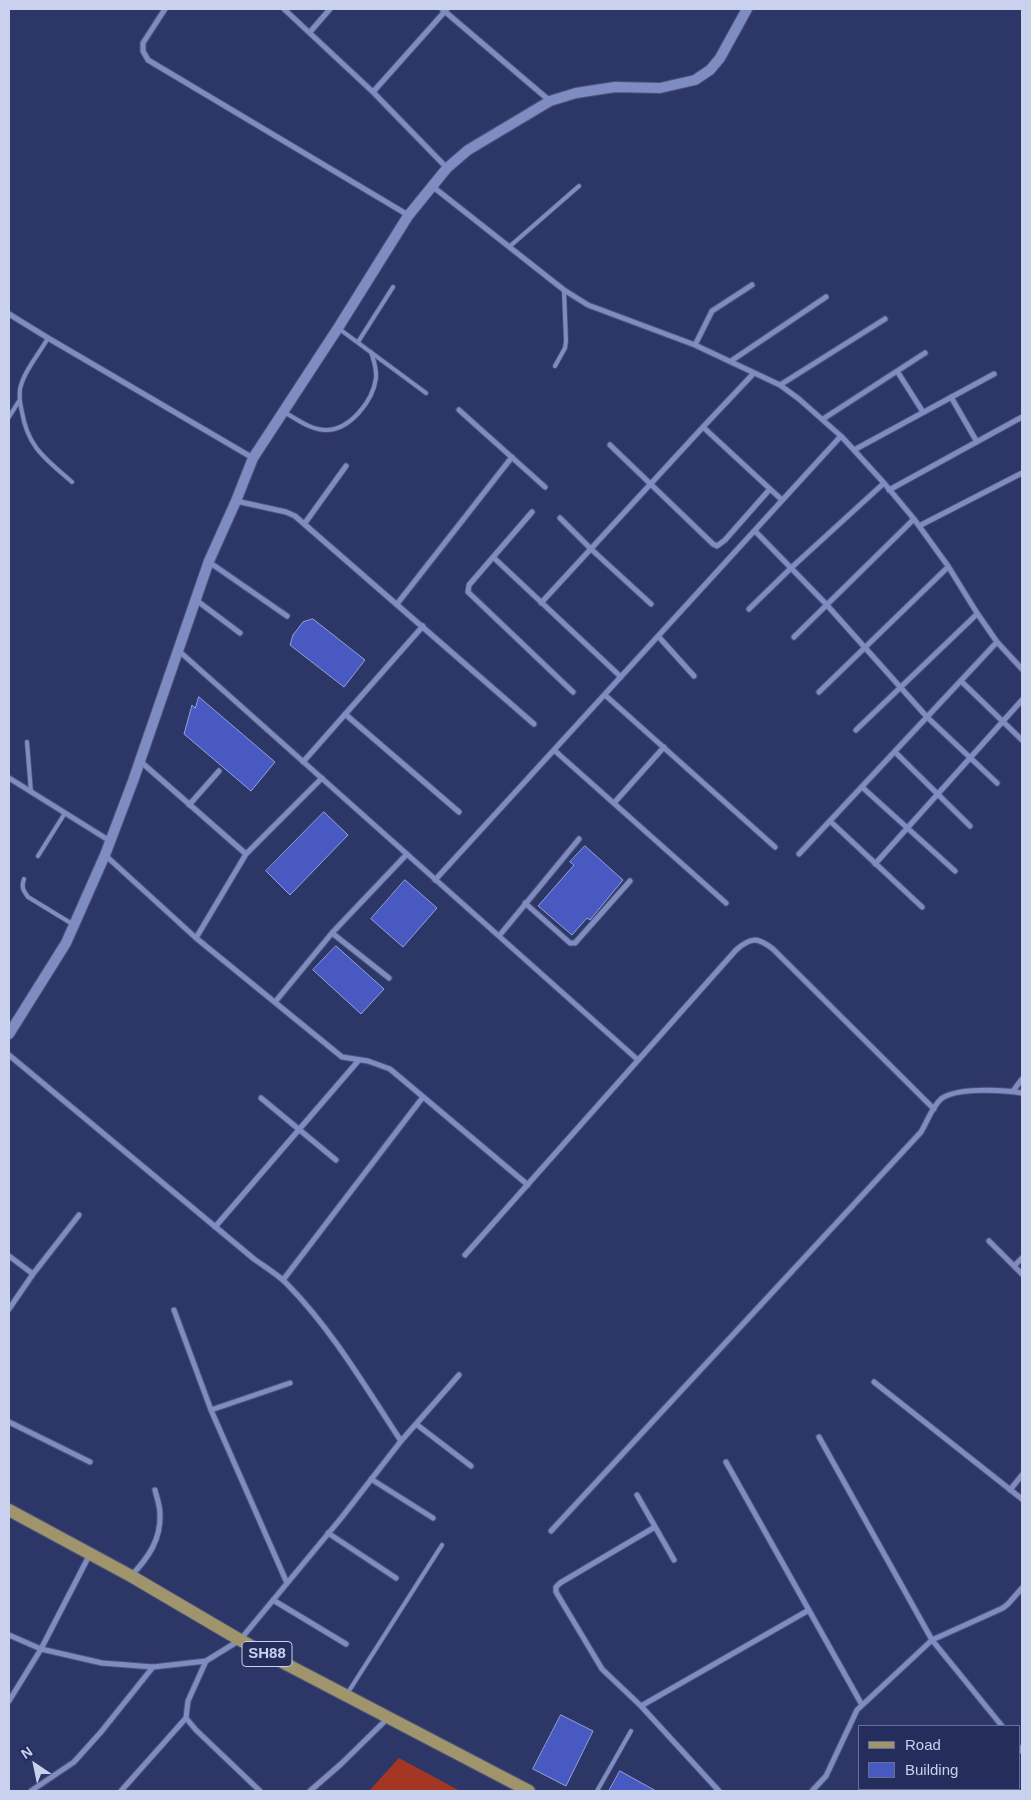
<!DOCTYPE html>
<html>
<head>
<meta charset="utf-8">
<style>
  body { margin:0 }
  #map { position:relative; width:1031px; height:1800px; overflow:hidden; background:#2d3767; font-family:Arial,sans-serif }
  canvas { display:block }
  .frame { position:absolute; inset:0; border:10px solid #c9d1ee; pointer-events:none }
  .legend { position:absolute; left:858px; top:1725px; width:162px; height:65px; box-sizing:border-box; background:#242d5b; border:1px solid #666f96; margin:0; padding:6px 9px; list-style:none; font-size:15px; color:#c9d1ee }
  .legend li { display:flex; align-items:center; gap:10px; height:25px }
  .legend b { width:25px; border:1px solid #666f96 }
  .north { position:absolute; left:10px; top:1740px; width:50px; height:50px; -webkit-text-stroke:4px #242d5b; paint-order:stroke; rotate:326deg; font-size:14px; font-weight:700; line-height:20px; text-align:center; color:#c9d1ee }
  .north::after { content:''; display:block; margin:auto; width:18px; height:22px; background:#c9d1ee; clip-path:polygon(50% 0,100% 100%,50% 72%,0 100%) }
</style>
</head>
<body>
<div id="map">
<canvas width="1031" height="1800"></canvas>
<div class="frame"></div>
<ul class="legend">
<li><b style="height:6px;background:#a0946c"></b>Road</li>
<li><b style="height:14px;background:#4959c2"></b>Building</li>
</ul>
<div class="north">N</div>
</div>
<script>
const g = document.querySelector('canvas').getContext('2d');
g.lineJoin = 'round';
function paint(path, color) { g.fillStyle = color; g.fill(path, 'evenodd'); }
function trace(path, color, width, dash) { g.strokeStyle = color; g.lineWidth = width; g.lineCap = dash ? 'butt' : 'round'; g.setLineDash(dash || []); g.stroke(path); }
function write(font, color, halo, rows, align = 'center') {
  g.font = font + ' Arial,sans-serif'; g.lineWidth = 4.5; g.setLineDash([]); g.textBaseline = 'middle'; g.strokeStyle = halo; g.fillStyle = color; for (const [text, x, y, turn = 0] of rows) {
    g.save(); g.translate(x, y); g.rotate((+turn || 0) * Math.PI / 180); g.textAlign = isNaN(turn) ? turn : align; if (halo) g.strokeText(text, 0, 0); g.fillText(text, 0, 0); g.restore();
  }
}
const green = new Path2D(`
  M399,1758l61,33h-91z`);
const building = new Path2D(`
  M313,619l52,41 -21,27 -54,-42 3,-10 10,-13z
  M199,697l76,65 -24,29 -67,-57 8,-29 3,3z
  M324,812l24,23 -58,60 -24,-24z
  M585,846l38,34 -33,40 -3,-2 -15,17 -34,-29 36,-41 -4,-3z
  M405,880l32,28 -34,39 -32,-28z
  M336,946l48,43 -23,25 -48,-44z
  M561,1715l32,16 -27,55 -33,-17z
  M620,1771l36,20h-47z`);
const lane = new Path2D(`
  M509,247l70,-61
  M338,328l88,65
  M48,338c-9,16 -24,33 -28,51 -1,8 0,15 2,23 6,36 24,47 50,70
  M358,342l35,-55
  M555,366l10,-18 1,-7 -2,-51
  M284,412c13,7 26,18 42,18 24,0 47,-29 50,-52 1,-9 -2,-17 -5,-26
  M9,417l10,-16
  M27,742l4,50
  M38,856l27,-43
  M24,879c-3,8 -1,11 4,18l46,28
  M347,1694l95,-149
  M597,1791l34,-60`);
const street = new Path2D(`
  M165,9l-22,34v8l5,9 260,155
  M284,9l89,83 74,76
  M442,9l108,92
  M310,32l20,-23
  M373,92l74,-83
  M432,186l132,104 24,15 107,40 85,40 19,14 43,38 42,46 30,36 34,47 29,47 20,29 25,27
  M9,314l39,24 205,120
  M695,345l17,-34 40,-26
  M731,361l95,-64
  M897,371l26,41
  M780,385l105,-66
  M951,397l26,45
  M459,410l86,77
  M823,419l102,-66
  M703,427l79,73
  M610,445l103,99 4,2 8,-6 45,-51
  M854,450l140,-76
  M889,490l133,-73
  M236,501l50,11 9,4 239,208
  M532,512l-63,73 -1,7 105,100
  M560,518l31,31 60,55
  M305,523l41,-57
  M919,526l103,-53
  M755,531l71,73 101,113 70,66
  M493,557l128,120
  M209,562l78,54
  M196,600l44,33
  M541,603l162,-176 51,-54
  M397,604l115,-147
  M749,609l42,-41 93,-85
  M658,636l36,40
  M794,637l120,-118
  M179,651l459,409
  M961,681l61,59
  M819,692l129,-125
  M605,695l170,152
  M345,714l114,98
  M856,730l121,-116
  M554,750l172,153
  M895,752l75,74
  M140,761l106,93
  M303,762l120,-136
  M9,778l101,63
  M862,787l93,84
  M614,803l50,-56
  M189,805l30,-34
  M830,821l92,86
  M799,854l198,-212
  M105,855l91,83 146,119 26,4 22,8 138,116
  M875,864l147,-164
  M435,880l406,-444
  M525,903l45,40h5l55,-62
  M332,933l57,45
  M499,936l80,-97
  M196,938l50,-84 76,-76
  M275,1002l57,-69 75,-79
  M9,1055l245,204c11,8 25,16 34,26 45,46 78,103 113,156
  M1013,1091l9,-12
  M261,1098l75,62
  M215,1227l144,-167
  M989,1241l33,33
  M465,1255l271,-305c15,-13 21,-13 37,-1l161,160
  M9,1256l24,18
  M1014,1266l8,-8
  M283,1280l140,-183
  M9,1309l24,-35 46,-59
  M174,1310l37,100 76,173
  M874,1382l148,117
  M211,1410l79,-27
  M9,1422l81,40
  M416,1424l55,42
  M819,1437l113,203 70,86
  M726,1462l136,243
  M371,1479l62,39
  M1010,1490l12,-15
  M637,1495l37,65
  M655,1527l-95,56 -4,4v5l46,77 39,37 78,85
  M551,1531l370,-399c6,-10 11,-25 20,-33 15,-12 63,-9 81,-6
  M328,1533l68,45
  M131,1576c17,-18 30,-36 29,-62 0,-8 -3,-16 -5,-24
  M273,1600l73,44
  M9,1635l32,14 61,14 51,4 53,-6 34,-21 102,-123 59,-76 58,-66
  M206,1661l-18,40 -2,17 10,12 64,61
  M9,1701l32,-52 49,-95
  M641,1706l168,-96
  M1020,1748l2,3
  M31,1791l43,-29 27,-30 52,-65
  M121,1791l65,-73
  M310,1791l31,-27 47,-46
  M812,1791l14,-15 31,-66 75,-70 71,-32 5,-4 14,-16`);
const secondary = new Path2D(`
  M9,1034l57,-91 39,-88 28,-74 76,-220 27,-60 17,-43 85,-130 70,-112 39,-48 21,-18 82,-49 26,-8 39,-6 45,1 35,-8 15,-10 10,-12 27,-49`);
const primary = new Path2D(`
  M9,1510l122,66 109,64 289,151`);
const shields = [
  [267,1654,50]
];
const shieldNames = [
  ["SH88",267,1654]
];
paint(green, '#a33723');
paint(building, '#4959c2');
trace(building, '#93a2d9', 1);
trace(lane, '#4c537b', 5.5);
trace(street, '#4c537b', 7);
trace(secondary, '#4c537b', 12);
trace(primary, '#4c537b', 14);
trace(lane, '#7e8cc2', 4);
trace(street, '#7e8cc2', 5);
trace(secondary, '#7e8cc2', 10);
trace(primary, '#a0946c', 12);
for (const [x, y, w] of shields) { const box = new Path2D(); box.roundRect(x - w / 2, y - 12.5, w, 25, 4); g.fillStyle = '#242d5b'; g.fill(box); trace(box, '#c9d1ee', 1); }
write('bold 15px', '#c9d1ee', null, shieldNames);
</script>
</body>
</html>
